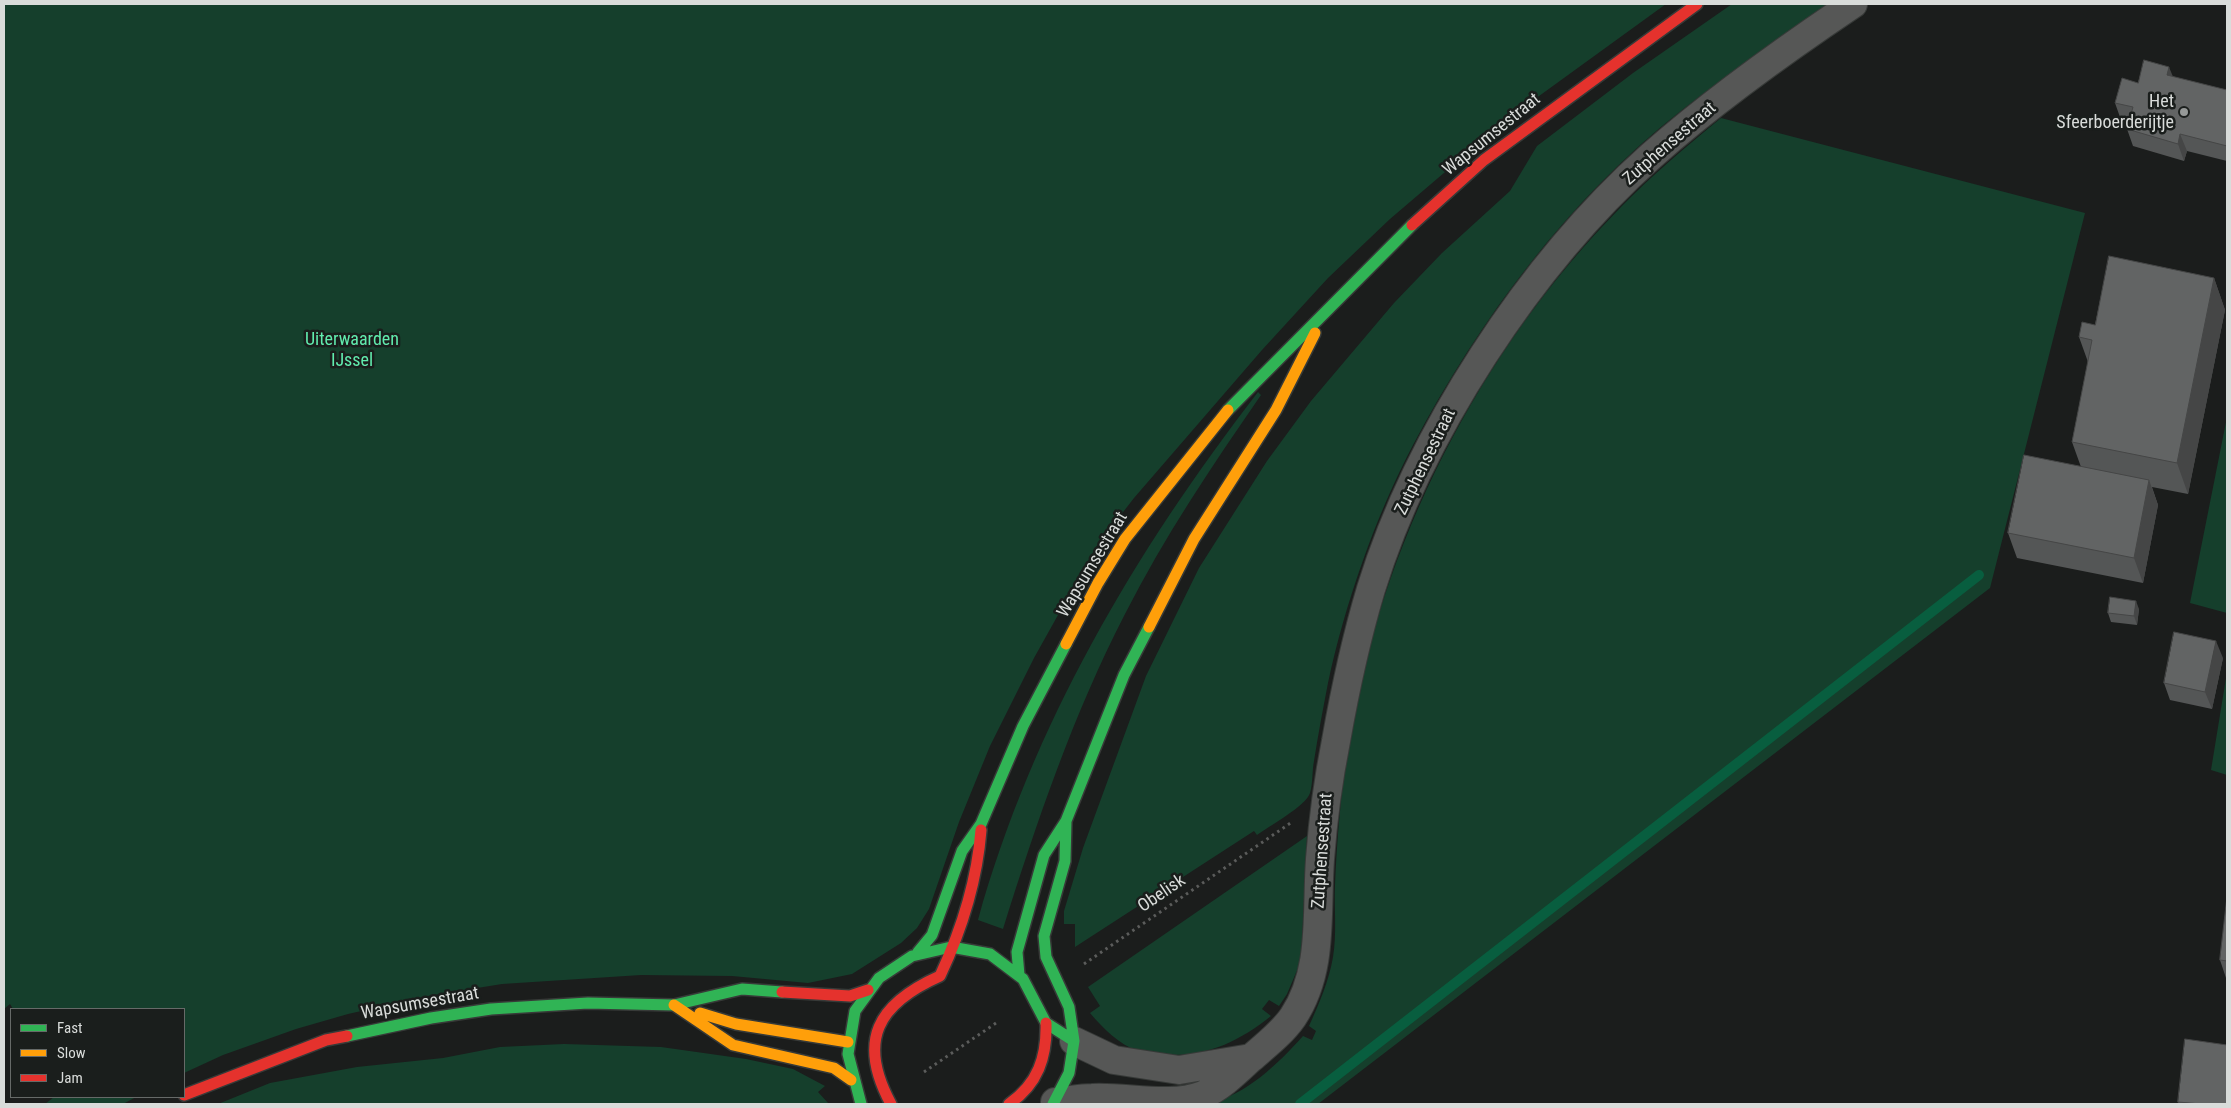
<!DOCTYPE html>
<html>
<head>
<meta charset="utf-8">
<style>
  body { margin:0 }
  #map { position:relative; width:2231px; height:1108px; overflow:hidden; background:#1b1d1c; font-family:"Roboto Condensed",sans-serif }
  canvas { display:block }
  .frame { position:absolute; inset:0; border:5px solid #d9dcda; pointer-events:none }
  .legend { position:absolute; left:10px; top:1008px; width:175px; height:90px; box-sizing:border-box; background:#1a1e1c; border:1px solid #666a68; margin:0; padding:6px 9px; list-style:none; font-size:15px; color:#d9dcda }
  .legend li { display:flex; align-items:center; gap:10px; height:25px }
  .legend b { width:25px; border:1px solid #666a68 }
</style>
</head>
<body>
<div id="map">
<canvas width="2231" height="1108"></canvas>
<div class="frame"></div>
<ul class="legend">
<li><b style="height:6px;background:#30b455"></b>Fast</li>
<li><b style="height:6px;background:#ff9f0a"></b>Slow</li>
<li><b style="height:6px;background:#e5322d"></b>Jam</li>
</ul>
</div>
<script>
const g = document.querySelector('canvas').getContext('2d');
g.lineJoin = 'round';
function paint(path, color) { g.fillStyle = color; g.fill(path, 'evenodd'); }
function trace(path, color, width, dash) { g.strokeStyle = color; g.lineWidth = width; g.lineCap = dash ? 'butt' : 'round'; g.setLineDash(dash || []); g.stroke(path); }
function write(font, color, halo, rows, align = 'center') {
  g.font = font + ' "Roboto Condensed",sans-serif'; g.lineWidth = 5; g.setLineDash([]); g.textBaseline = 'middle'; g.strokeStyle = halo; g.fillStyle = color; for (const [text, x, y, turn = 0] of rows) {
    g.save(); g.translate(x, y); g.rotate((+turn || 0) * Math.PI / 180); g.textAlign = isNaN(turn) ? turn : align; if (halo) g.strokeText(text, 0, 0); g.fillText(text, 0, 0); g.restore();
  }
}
const green = new Path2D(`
  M4,4h1662l-160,116 -116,99 -62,59 -66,72 -128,148 -38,49 -62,111 -44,88 -31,76 -30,87 -12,19 -16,15 -49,31 -44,9 -76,-7 -91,-1 -139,9 -74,12 -80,18 -52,15 -73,26 -39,18v-64h-171l-3,-5 -6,5z
  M1732,4h101c-51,35 -103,68 -151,106 -114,89 -202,209 -269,335 -38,72 -68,159 -85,238 -5,26 -10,52 -14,78 -2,10 -1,22 -4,32 -4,13 -41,33 -53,42l-3,-4 -179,116v-23h-11v-13l19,-63 63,-172 53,-108 68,-107 44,-60 83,-98 48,-50 68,-62 27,-45 96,-73z
  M1721,118l364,95 -95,375 -672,516h-110c39,-10 69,-39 95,-68l9,4 4,-9 -7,-5c10,-22 20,-45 24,-69 4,-23 1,-49 2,-72 2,-47 6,-93 13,-139 32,-200 131,-395 273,-539 31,-32 66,-61 100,-89z
  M1258,392l3,3c-49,71 -97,142 -136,219 -52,101 -88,207 -122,315l-25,-9c54,-194 157,-369 280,-528z
  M2227,417v196l-37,-10z
  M2227,672v103l-16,-5z
  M1307,836l-6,125 -14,33 -8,12 -10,-6 -7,9 9,7c-35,28 -70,43 -114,38 -6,-1 -14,-1 -19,-3 -20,-7 -35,-23 -48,-38l10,-7 -12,-19z
  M564,1044l97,3 85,12 47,10 32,17 -7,6 11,12h-611l52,-21 87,-16 86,-9 57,-11z
  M54,1097h82l-13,7h-78z`);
const stream = new Path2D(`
  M1300,1104l679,-529`);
const path = new Path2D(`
  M1084,964l208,-142
  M924,1072l75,-51`);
const street = new Path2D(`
  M1074,1041l40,19 65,10 72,-12
  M1055,1102c12,-1 25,-4 37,-4 36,-2 77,10 111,-3 18,-8 33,-23 47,-36 15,-13 32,-26 43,-42 31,-47 23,-103 27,-158 3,-40 8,-78 16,-118 9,-51 20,-102 35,-152 48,-155 159,-325 280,-433 63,-56 132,-105 202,-152`);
const fast = new Path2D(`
  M1228,410l184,-185
  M918,952l14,-17 30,-84 19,-27 42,-98 43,-82
  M1019,975l-2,-23 27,-97 22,-34 58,-146 25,-48
  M347,1036l84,-18 60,-9 97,-6 86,2 68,-16 40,3
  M861,1104l-13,-50 7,-43 24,-33 33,-22 39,-9 39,7 33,25 23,44 28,18
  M1053,1104l16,-31 5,-32 -5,-34 -23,-50 -2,-21 21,-75 1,-40`);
const slow = new Path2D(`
  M1149,627l45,-88 82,-129 39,-77
  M1066,644l32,-61 27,-44 103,-129
  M674,1005l59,40 101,23 17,12
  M700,1013l36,11 112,18`);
const jam = new Path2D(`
  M1412,225l72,-65 213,-156
  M782,992l68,4 18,-6
  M184,1095l142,-55 21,-4
  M891,1104c-34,-63 -14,-100 49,-128 22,-47 37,-94 41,-146
  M1009,1104c29,-20 38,-47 37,-81`);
const wall = new Path2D(`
  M2173,77l54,13v71l-40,-10 -3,10 -51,-15 -6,-17 2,-8 -8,-1 -6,-17 23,-20z
  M2214,278l11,32 -37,184 -36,-7 6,18 -15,78 -126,-25 -9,-25 73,-66 -9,-25 16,-80 -9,-25 16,-12z
  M2139,609l-2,16 -26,-3 -3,-9z
  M2223,658l-11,51 -42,-9 -6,-17z
  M2227,897v84l-7,-21z
  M2178,1102l49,2h-48z`);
const shadedWall = new Path2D(`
  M2169,67l7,17 -9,-9z
  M2180,134l7,17 -3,10 -6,-17z
  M2214,278l11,32 -37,184 -11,-31z
  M2149,480l9,25 -15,78 -9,-25z
  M2136,601l3,8 -2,16 -3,-9z
  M2216,641l7,17 -11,51 -7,-17z`);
const building = new Path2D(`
  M2144,60l25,7 -2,8 60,15v56l-47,-12 -2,10 -51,-15 6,-22 -18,-4 7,-25 16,5z
  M2109,256l105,22 -37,185 -105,-21 20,-102 -13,-3 3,-15 13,3z
  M2024,455l125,25 -15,78 -126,-25z
  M2110,597l26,4 -2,15 -26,-3z
  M2174,632l42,9 -11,51 -41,-9z
  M2227,897v64l-7,-1z
  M2185,1039l42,6v59h-26l-23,-2z`);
const markers = [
  [2184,112,5,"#969998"]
];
const poiNames = [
  ["Het",2174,102],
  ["Sfeerboerderijtje",2174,123]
];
const streetNames = [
  ["Wapsumsestraat",1492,135,-39],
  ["Zutphensestraat",1670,144,-41],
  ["Zutphensestraat",1426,462,-64],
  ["Wapsumsestraat",1093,565,-59],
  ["Zutphensestraat",1323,851,-86],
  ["Obelisk",1162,894,-34],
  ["Wapsumsestraat",420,1004,-10]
];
const parkNames = [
  ["Uiterwaarden",352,340],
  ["IJssel",352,361]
];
paint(green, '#153f2c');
trace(stream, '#085e3f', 10);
trace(street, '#373a38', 30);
trace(fast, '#373a38', 14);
trace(slow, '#373a38', 14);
trace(jam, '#373a38', 14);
trace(path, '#5b5c5b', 3, [2.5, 4]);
trace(street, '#565756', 28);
trace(fast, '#30b455', 11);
trace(slow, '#ff9f0a', 11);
trace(jam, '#e5322d', 11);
paint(wall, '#545656');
paint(shadedWall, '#454646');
paint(building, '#626464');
trace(building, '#454646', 1);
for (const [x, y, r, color] of markers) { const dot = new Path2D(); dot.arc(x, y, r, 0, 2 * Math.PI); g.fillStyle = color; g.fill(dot); trace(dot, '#1a1e1c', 2); }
write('18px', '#d9dcda', '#1a1e1c', poiNames, 'right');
write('18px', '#d9dcda', '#1a1e1c', streetNames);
write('18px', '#61ecae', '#1a1e1c', parkNames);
</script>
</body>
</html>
